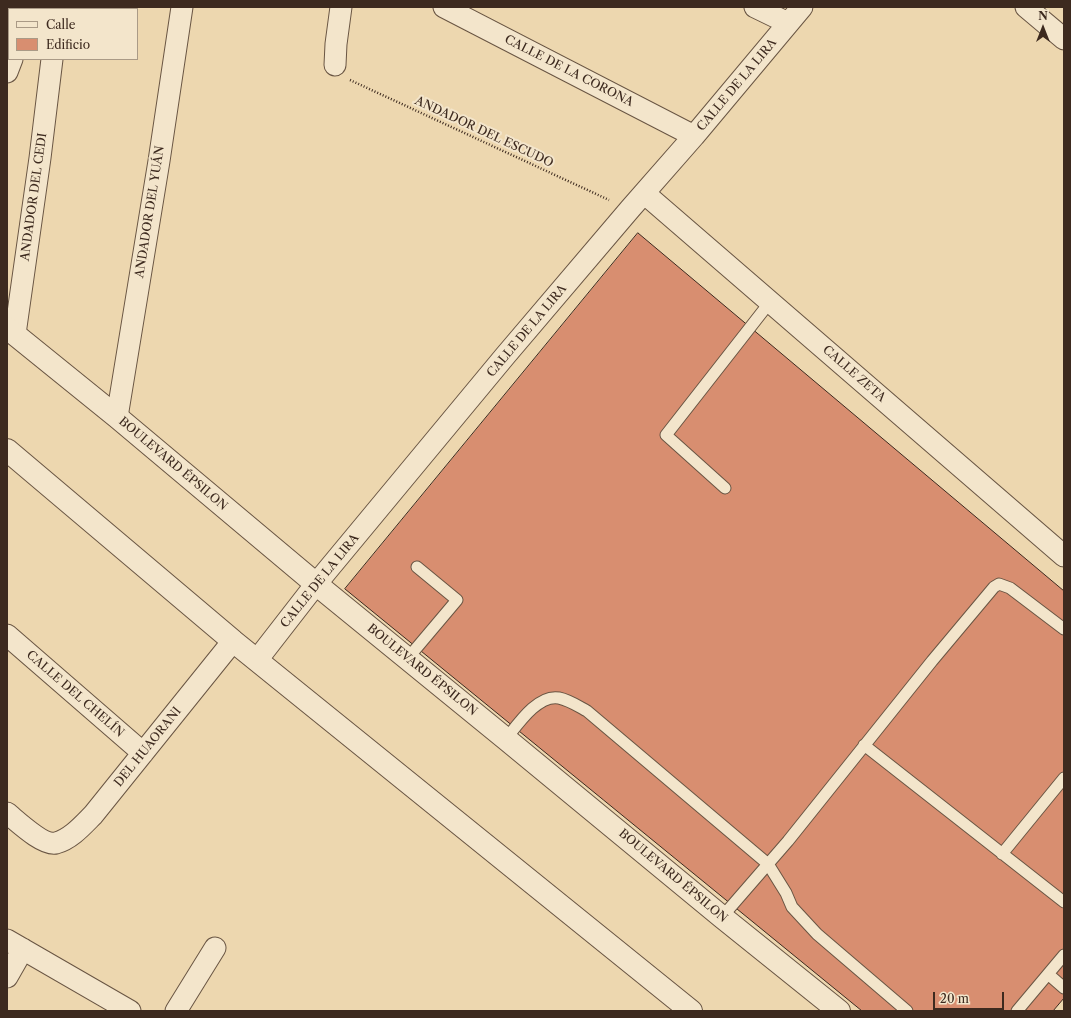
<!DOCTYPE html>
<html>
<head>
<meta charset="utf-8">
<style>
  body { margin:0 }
  #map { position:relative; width:1071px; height:1018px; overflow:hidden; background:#edd7af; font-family:"Libre Caslon Text",serif }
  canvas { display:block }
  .frame { position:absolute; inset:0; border:8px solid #3d2a1f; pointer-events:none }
  .legend { position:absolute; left:8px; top:8px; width:130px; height:52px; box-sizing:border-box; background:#f3e5cb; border:1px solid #aa9a86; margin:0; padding:5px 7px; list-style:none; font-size:12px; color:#3d2a1f }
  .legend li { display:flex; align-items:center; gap:8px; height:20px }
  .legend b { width:20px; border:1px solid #aa9a86 }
  .north { position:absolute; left:1023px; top:8px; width:40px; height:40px; -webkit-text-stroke:3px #f3e5cb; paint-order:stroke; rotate:0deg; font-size:11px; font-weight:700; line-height:16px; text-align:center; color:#3d2a1f }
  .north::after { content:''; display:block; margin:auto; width:14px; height:18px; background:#3d2a1f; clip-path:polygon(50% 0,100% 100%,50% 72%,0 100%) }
  .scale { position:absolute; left:933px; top:992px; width:71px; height:18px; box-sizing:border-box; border:2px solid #3d2a1f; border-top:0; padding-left:5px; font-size:12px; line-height:14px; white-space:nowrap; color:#3d2a1f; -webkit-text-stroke:3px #f3e5cb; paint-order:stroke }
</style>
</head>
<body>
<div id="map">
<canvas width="1071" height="1018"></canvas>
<div class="frame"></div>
<ul class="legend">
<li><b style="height:5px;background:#f3e5cb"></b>Calle</li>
<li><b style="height:11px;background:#d88e70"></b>Edificio</li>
</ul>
<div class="north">N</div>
<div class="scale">20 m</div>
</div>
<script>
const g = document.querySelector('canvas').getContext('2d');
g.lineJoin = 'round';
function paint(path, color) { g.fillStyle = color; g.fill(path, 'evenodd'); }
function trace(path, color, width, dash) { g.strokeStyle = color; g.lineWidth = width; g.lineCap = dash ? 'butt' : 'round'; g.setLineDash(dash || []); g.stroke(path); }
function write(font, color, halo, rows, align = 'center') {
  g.font = font + ' "Libre Caslon Text",serif'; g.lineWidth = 4; g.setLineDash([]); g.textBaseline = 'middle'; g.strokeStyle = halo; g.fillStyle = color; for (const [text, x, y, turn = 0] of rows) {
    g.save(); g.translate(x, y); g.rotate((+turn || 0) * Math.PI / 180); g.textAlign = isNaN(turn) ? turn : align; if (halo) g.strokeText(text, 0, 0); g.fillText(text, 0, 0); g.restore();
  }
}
const building = new Path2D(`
  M638,233l426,358v407l-11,13h-191l-517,-422z`);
const path = new Path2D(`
  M350,80l259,120`);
const service = new Path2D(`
  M725,488l-59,-53 104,-133
  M408,658l49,-58 -40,-33
  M506,739c12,-15 32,-45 53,-41 10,2 19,8 28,13l181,153 18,29 6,14 25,27 90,77
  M864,745l200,157
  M1002,854l62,-76
  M722,917l66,-76 144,-180 62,-74 5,-3 11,4 54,41
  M1048,974l16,14
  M1017,1011l47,-56`);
const minor = new Path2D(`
  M444,7l250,129
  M755,7l33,16
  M1026,7l38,32
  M31,9l1,-2
  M58,9l1,-2
  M335,65l1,-21 5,-37
  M7,72l5,-13
  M644,193l420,363
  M15,334l25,-176 12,-99
  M117,417l42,-256 23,-154
  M7,635l136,118
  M257,660l59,-76 189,-228 125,-147 64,-73 108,-129
  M7,813c10,8 36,33 49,30 15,-4 27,-18 37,-28l140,-174
  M7,940l123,71
  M7,977l16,-28
  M176,1011l39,-63`);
const tertiary = new Path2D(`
  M7,328l110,89 199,167 190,155 216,178 117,94
  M7,450l226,191 458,370`);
const streetNames = [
  ["CALLE DE LA CORONA",569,71,27],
  ["CALLE DE LA LIRA",737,85,-50],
  ["ANDADOR DEL ESCUDO",484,132,25],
  ["ANDADOR DEL CEDI",34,197,-82],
  ["ANDADOR DEL YUÁN",150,212,-81],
  ["CALLE DE LA LIRA",527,331,-50],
  ["CALLE ZETA",854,374,41],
  ["BOULEVARD ÉPSILON",173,464,40],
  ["CALLE DE LA LIRA",320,581,-51],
  ["BOULEVARD ÉPSILON",422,670,39],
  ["CALLE DEL CHELÍN",75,694,41],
  ["DEL HUAORANI",148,747,-51],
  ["BOULEVARD ÉPSILON",673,876,40]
];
paint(building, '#d88e70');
trace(building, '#3d2a1f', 1);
trace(service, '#695543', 13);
trace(minor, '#695543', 23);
trace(tertiary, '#695543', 24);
trace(path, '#3d2a1f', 2.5, [1, 2]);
trace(service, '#f3e5cb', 11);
trace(minor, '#f3e5cb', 21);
trace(tertiary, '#f3e5cb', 22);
write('12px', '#3d2a1f', '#f3e5cb', streetNames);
</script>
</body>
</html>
